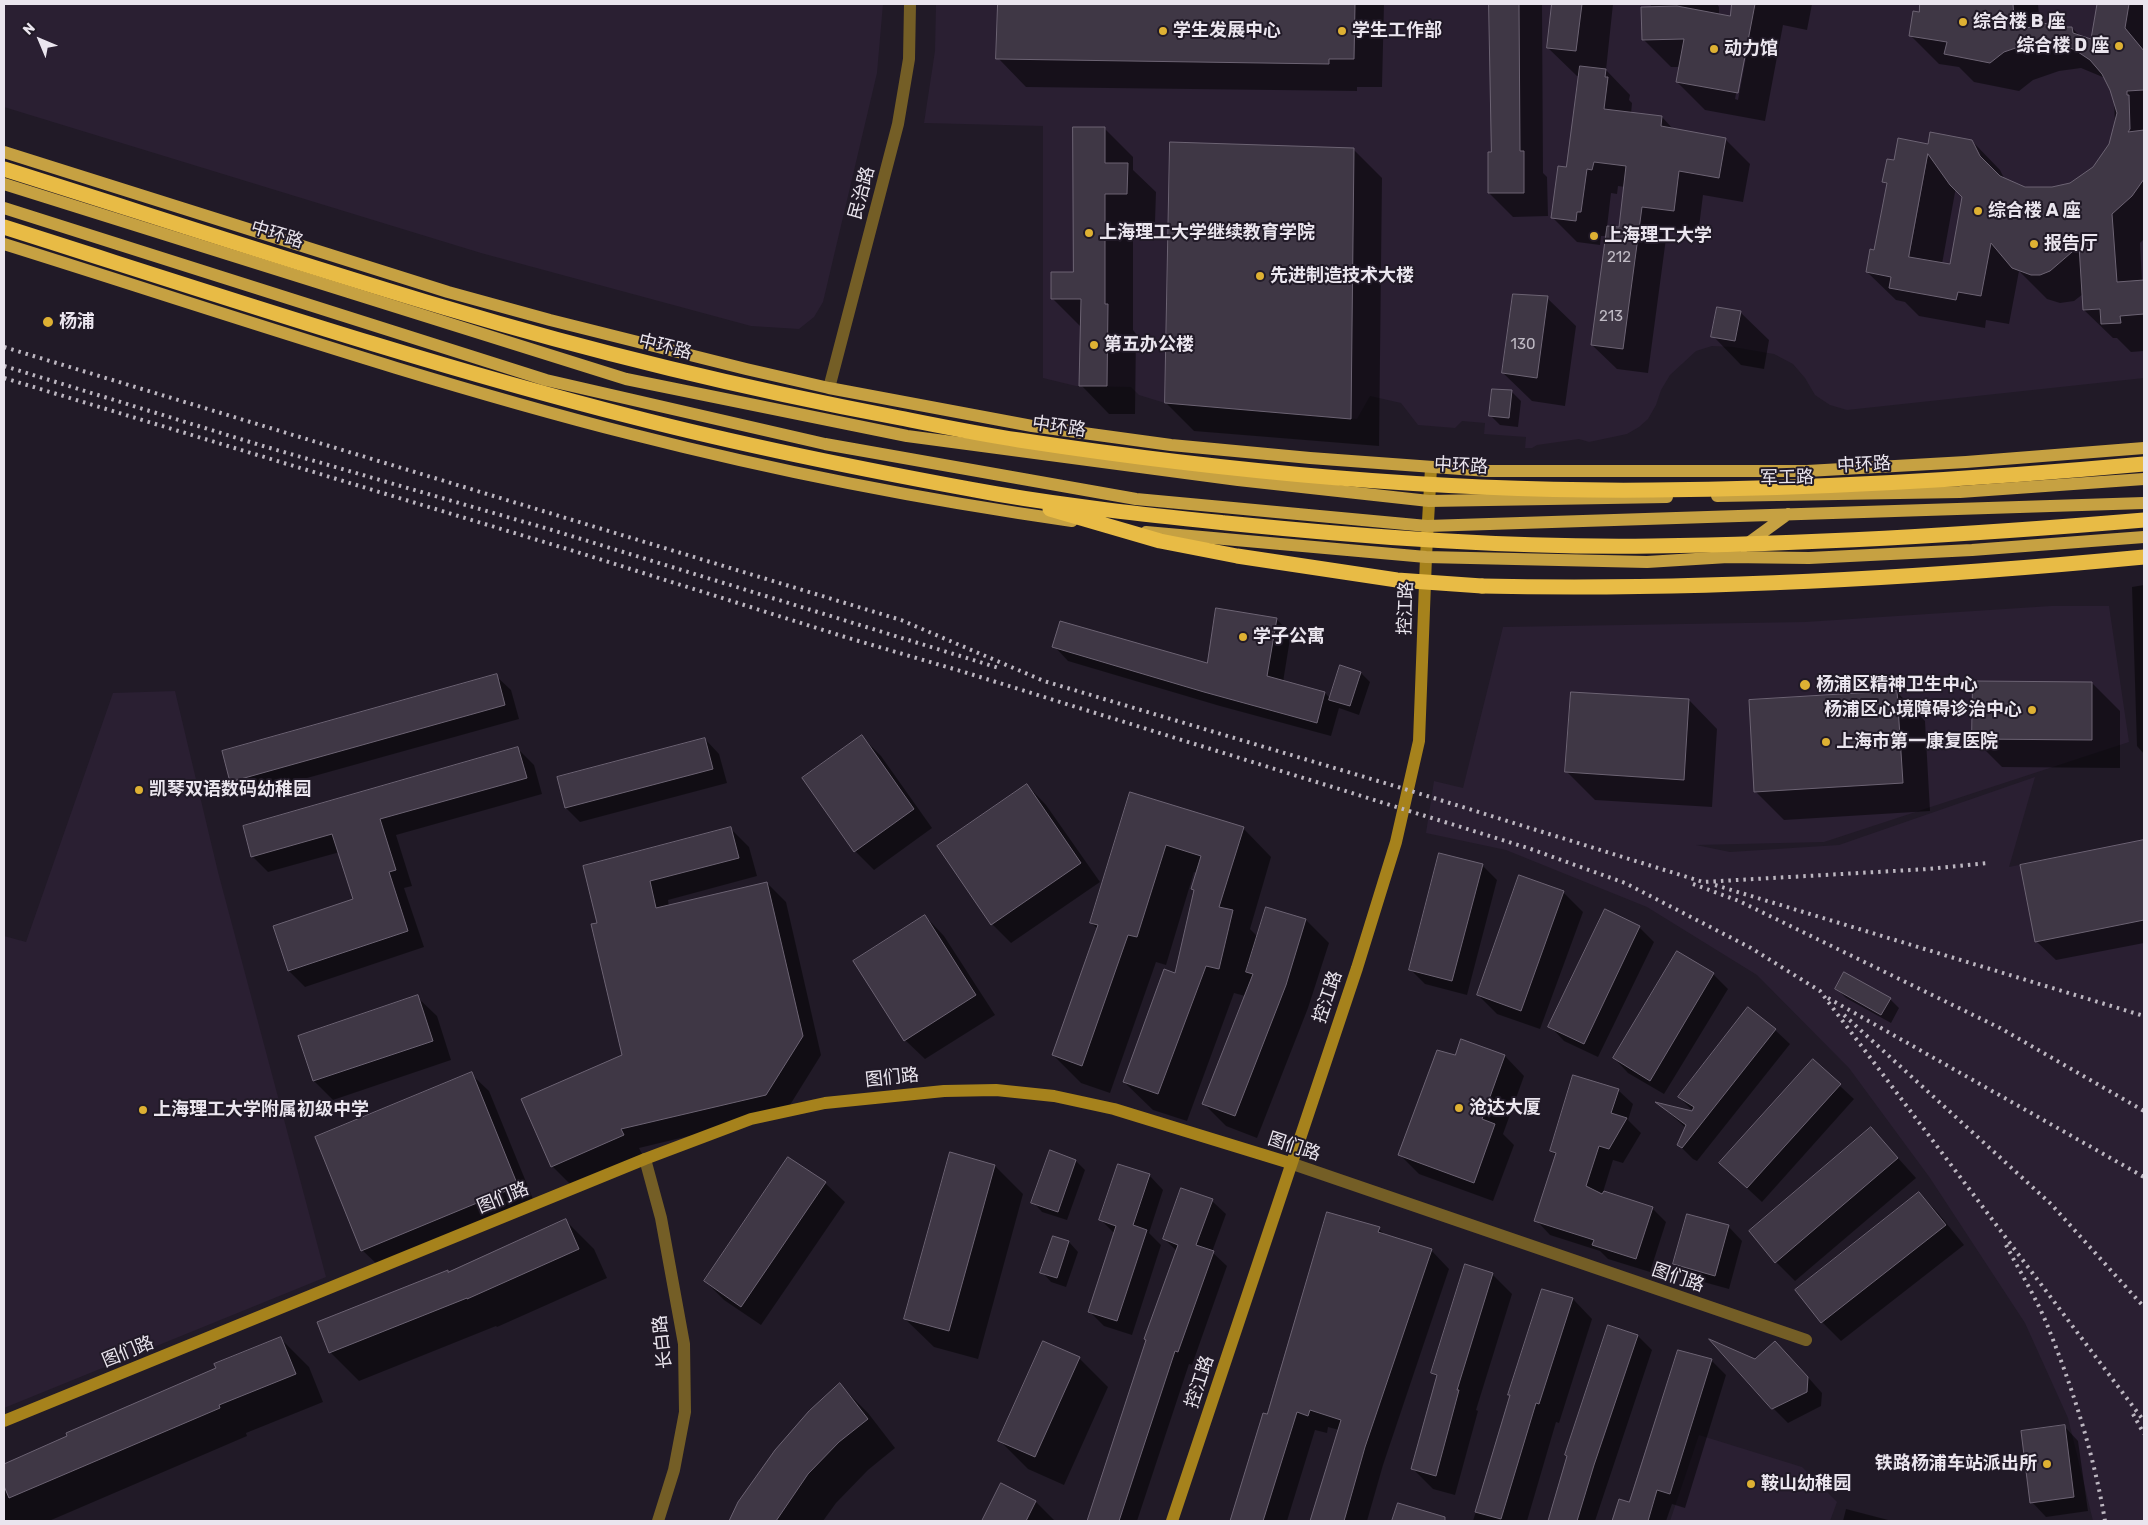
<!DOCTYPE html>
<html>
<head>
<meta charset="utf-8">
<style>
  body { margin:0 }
  #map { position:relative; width:2148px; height:1525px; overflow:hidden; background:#211a27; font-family:Rubik,sans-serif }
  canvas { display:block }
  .frame { position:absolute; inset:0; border:5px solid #eae5ee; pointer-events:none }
  .north { position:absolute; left:15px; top:15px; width:50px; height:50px; -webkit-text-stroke:4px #211a27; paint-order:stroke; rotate:315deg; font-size:14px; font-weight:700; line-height:20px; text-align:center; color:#eae5ee }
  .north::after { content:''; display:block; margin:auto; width:18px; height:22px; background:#eae5ee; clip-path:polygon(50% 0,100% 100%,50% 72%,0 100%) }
</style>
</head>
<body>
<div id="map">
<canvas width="2148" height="1525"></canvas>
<div class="frame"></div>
<div class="north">N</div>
</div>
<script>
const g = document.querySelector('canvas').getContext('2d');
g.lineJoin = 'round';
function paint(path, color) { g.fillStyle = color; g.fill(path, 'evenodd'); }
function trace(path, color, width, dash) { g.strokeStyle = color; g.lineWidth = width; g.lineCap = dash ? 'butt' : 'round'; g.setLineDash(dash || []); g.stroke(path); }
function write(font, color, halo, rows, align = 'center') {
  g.font = font + ' Rubik,"Noto Sans SC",sans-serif'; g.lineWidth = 4; g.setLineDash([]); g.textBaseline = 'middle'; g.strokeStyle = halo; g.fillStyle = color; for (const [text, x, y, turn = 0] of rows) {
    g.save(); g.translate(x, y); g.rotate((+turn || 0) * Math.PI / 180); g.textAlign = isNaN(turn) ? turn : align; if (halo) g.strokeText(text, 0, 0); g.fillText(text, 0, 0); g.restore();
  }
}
const built = new Path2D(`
  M4,4h879l-6,69 -54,229 -9,15 -15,12 -48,-3 -270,-73 -477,-146z
  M936,4h1208v374l-297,32 -17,-5 -15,-10 -10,-17 -12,-14 -19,-10 -41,-7 -21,-1 -16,5 -26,24 -9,15 -5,15 -8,14 -9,8 -12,7 -38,8 -10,-3 -42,6 -5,3h-7l1,-11 -42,-3 1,-11 -23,-2 -7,7 -37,-3 -17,-22 -31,-7 -13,23 -192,-16 -26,-8 -8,-8 -55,-1 -33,-8v-252l-119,-3 11,-72z
  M2051,606h58l20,136 -305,100 -128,3 34,7 109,-7 196,-68 -26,90 135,-28v682h-51l-25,-103 -43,-95 -95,-145 -81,-110 -92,-93 -110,-68 -141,-57 -80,-17 8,-52 29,7 40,-161 302,-5z
  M175,691l43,181 108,405 -322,131v-472l22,6 87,-249z
  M1699,1435l103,32 35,35 -7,19h-160z`);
const shadow = new Path2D(`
  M999,4h385l-2,83h-25v4l-331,-4 -28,-29z
  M1491,4h51l1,169 4,4 1,39 -35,1 -24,-24 3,-40z
  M1553,4h60l-7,66 24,25 -1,5 3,3 -1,11 31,3 12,13 51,9 25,25 -7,38 -40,-7 -5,40 -31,-4 -19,142 -31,-4 -25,-24 14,-109h-5l-1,9 -23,-3 -25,-25 15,-49 12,-92h-2l-29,-28zM1618,186l7,1 -5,42 -13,-2 4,-34 6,1z
  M1651,4h66l2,3v8l12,2 2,-13h79l-5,26 -24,-5 -18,96 -60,-11 -28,-28 3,-15h-9l-28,-28zM1746,41h3l-11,59 -3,-1z
  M1921,4h117l2,23 20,-3 4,4h8l8,8 12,4 7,-36h45v235l-4,4 2,38h2v70l-13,1 -14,-14h-4l-29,-28 -1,-16 -9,7 -14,2 -13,-4 -28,-28 -10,53 -23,-4 -1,8 -66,-12 -14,-14 -9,-2 -29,-28 8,-20 13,-66 -4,-4 11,-21 34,-16 43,-4 28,29 5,10 11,5 27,5 28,-6 23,-16 16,-23 5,-18 -1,-28 -9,-21 -24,-10 -22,3 -26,9 -14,11 -45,-9 -15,-15 -20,-3 -29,-29 10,-21zM1956,187l8,10 -13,68 -9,-1z
  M1104,128l29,29v13l23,22 -1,30h-22v108l3,4 -1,80h-26l-28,-29v-58l-29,-29 22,-25z
  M1354,150l28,28 -3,268 -185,-15 -28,-28z
  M1547,298l29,28 -11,80 -33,-5 -29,-28z
  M1740,312l29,28 -5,29 -23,-4 -28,-29z
  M1512,392l9,9 -3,26 -18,-2 -9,-9z
  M2144,585v169l-7,-8 -5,-159z
  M1276,619l15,14 -8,49 42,11 6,6 30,-26 9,9 -11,33 -20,-7 -8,28 -111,-30 -152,-45 -14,-15 154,19z
  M496,676l15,14 8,29 -273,76 -14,-14z
  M2092,683l28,28v57l-118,-1 -29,-29z
  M1897,692l28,29 5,90 -146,9 -28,-28z
  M1689,700l28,29 -5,78 -117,-7 -28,-28z
  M862,737l19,19 51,72 -58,42 -19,-19z
  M705,739l14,15 8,29 -147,39 -14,-14z
  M518,749l16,16 8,29 -146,41 16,51 -8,2 20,59 -119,40 -16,-16 -14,-44 80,-27 -15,-48 -72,20 -16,-16z
  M1027,785l19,20 54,77 -89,61 -19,-19z
  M1131,794l112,34 28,29 -21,72 8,8 9,-29 39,12 23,23 -21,65 -51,130 -31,-12 -23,-23 42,-107 -11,-3 -47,128 -34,-11 -29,-28 52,-108 19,-83 2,-18 -3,-1 -28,93 -10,-3 -46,131 -29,-10 -28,-28 45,-126 -7,-6z
  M730,828l19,19 8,29 -89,24 1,7 98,-24 19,19 35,153 -36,58 -146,35 3,6 -71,31 -19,-19 71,-110 -24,-132 -15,-57z
  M2144,842v101l-88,17 -20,-19 -14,-75z
  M1482,865l15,15 -30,115 -42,-11 -15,-15z
  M1563,892l20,20 -43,117 -43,-15 -19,-19z
  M1605,911l34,16 15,15 -56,115 -34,-16 -14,-15z
  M925,916l19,20 51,79 -70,44 -20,-19 -50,-79z
  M1678,953l35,21 15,15 -64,105 -36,-21 -14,-15z
  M1836,988l54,11 9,9 -8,15 -45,-25z
  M417,997l20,19 14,44 -118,40 -19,-19z
  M1775,1030l15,14 -93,117 -4,-2 -14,-14 7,-17 -27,-24 36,9 -16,-16z
  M1462,1041l43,15 19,20 -21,58 11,11 -21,56 -74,-27 -19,-19 56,-98z
  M1813,1061l41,38 -92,103 -27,-25z
  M471,1074l18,17 46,113 -155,63 -18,-17z
  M1618,1090l15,14 -5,16 13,13 -18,30 -10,-3 -10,32 49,16 14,14 -16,50 -42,-13 -8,-8 -50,-16 -14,-15 21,-64 -6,-5z
  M1871,1128l45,50 -121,103 -19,-19z
  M789,1158l36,25 20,19 -84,123 -37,-25 -19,-19z
  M1076,1161l9,9 -18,50 -25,-8 -9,-10z
  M995,1166l28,28 -45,165 -44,-12 -29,-28z
  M1149,1175l14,15 -14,43 12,12 -29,90 -28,-9 -14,-14 25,-78 -14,-14z
  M1919,1193l19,20 26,32 -123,96 -19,-19z
  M1212,1201l14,13 -14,38 15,14 -35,99 -3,-1 -52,157h-48l88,-270 -13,-12z
  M565,1220l29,29 13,29 -110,49 -1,-1 -137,55 -29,-29 119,-79z
  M1728,1226l14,15 -13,48 -40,-11 -15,-14z
  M1379,1229l7,7 45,14 18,19 -66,196 -16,56h-56l28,-91 -11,-3 -1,6 -12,-3 -28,91h-56l33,-107 4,1z
  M1054,1237l15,5 9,10 -12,35 -15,-5 -9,-10z
  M1492,1274l20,20 -36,116 2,1 -23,84 -22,-6 -20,-20 25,-91 -5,-5z
  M1573,1299l19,20 -33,104 -3,-1 -29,99h-54l38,-125z
  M1609,1326l29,10 14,14 -57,171h-46z
  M281,1339l28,28 14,35 -77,31 1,3 -198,85h-45v-55z
  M1790,1357l32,36 -1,13 -33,17 -15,-15 -18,-47z
  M1079,1358l29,29 -44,98 -36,-16 -28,-28z
  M1711,1360l15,15 -41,133 -13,-4 -6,17h-53l7,-21 10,3z
  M840,1385l28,28 27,35 -27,22 -32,33 -13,18h-92l8,-19z
  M2064,1426l14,15 10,70 -42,6 -14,-15z
  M1002,1485l34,17 19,19h-72z
  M1846,1509l46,12h-49z`);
const building = new Path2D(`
  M998,4h357l-1,55h-25v5l-333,-5z
  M1489,4h30l1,147h4v42h-36v-41h3z
  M1552,4h30l-6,47 -29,-3z
  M1732,4h23l-17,89 -62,-11 8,-43 -42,1 -1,-33 36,-1 53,10z
  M1920,4h93l2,26 27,-5 1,-2 5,1 12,-1 1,4h11l1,6 18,6 6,-35h32l-4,24 19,23v39l-17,1v4h2l1,34 -2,3 16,-2v49l-12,17 -20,18 5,68 27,-2v34l-24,2 1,7 -20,1 -1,-15 -17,1 -4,-64 -29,25 -10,4h-9l-19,-7 -21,-25 -10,53 -23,-4 -2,8 -67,-12 2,-11 -25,-5 4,-23 4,1 13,-67 -5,-1 5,-23 7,1 4,-22 30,6 2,-12 42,8 8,16 20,20 25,11h27l18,-4 23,-16 16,-23 8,-31 -7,-23 -8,-16 -12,-14 -15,-10 -23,-10 -22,3 -26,9 -14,11 -46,-9 3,-12 -38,-6 4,-25 6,1zM1928,154l22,31 12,12 -12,67 -41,-7z
  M1580,66l26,3 -1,8h3l-4,32 58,7 -1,10 65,12 -7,40 -40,-7 -5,40 -32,-4 -19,142 -32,-4 16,-119 12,1 7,-61 -32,-4 -2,8 -5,-1 -6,43h-4l-1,9 -25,-3 7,-52 8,1z
  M1073,127h32v36h23l-1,31h-22v110h3l-1,82h-28l2,-87h-30v-27h22z
  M1170,142l184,6 -3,271 -186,-16z
  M1513,294l35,2 -11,82 -35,-5z
  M1717,307l24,4 -6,30 -24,-4z
  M1492,389l20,1 -3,28 -20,-2z
  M1216,608l61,10 -10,58 58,16 -8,31 -113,-31 -152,-45 8,-26 147,42z
  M1340,665l21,7 -11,34 -21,-6z
  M497,674l8,31 -275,77 -8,-31z
  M1973,681l119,1v58l-120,-1z
  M1897,691l6,92 -149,9 -5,-92z
  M1571,692l118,7 -5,81 -119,-8z
  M862,735l52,74 -60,43 -52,-74z
  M705,738l8,31 -148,39 -8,-31z
  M518,747l9,31 -147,41 16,51 -7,2 19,59 -120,40 -15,-45 80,-27 -21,-65 -81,23 -8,-31z
  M1027,784l54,79 -90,62 -54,-79z
  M1130,792l114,35 -25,80 14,3 -14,59 -13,-3 -48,128 -35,-12 41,-113 11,4 19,-83 -3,-1 10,-33 -35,-11 -29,92 -9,-2 -46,131 -30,-11 46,-130 -8,-2z
  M731,827l8,31 -89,23 6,27 111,-26 36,154 -37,59 -145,34 3,6 -73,32 -30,-68 101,-44 -31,-131 6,-1 -14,-57z
  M2144,840v80l-109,22 -15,-77z
  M1439,853l44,11 -31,117 -43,-11z
  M1519,875l45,16 -43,120 -44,-16z
  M1266,907l40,12 -20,66 -51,131 -33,-12 51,-130 -7,-2z
  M1605,909l35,17 -56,118 -36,-17z
  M925,915l51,80 -72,46 -51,-80z
  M1677,951l37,22 -64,108 -37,-23z
  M1844,972l47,26 -10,17 -46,-26z
  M418,995l15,46 -120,40 -15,-45z
  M1748,1007l28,22 -94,119 -5,-3 9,-20 -31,-23 37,9 2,-4 -16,-10z
  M1461,1039l44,16 -23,64 13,5 -21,59 -76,-28 39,-105 18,5z
  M1813,1059l28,25 -94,104 -28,-25z
  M472,1072l46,114 -157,65 -46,-114z
  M1573,1075l46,14 -8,24 16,5 -18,31 -10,-3 -13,40 16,8 2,-3 49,16 -17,52 -44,-14 2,-5 -60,-19 22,-68 -6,-2z
  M1871,1127l27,31 -123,105 -26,-32z
  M1050,1150l26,10 -18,52 -27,-9z
  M950,1152l45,13 -46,166 -45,-12z
  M788,1157l38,25 -85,125 -37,-26z
  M1118,1164l32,10 -17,51 14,5 -30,91 -29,-9 28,-86 -17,-6z
  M1181,1188l32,11 -17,46 18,6 -36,101 -3,-1 -56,170h-32l59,-181 -2,-1 34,-94 -15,-6z
  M1919,1192l27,33 -125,98 -26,-33z
  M1327,1212l53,15 -2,5 54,17 -67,198 -21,74h-34l31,-101 -31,-10 -2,6 -11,-4 -34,109h-33l33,-108 4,1z
  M1687,1214l42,11 -14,51 -42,-12z
  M566,1219l13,30 -112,50v-1l-138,55 -12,-31 131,-52v2z
  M1053,1236l16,5 -12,37 -17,-5z
  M1465,1264l28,9 -36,117h2l-23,86 -25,-7 26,-94 -6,-2z
  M1542,1289l31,9 -34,106 -3,-1 -35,116 -26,-7 35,-117h-2z
  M1608,1325l30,10 -44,130 -17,56h-29l19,-65 -2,-1z
  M281,1337l15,37 -77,31 1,3 -211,90 -5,-12v-22l63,-28 -1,-3 150,-65 -2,-4z
  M1709,1339l46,20 20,-18 33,36 -1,15 -35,17z
  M1043,1341l37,16 -45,100 -37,-16z
  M1678,1350l34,9 -42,135 -13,-4 -9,31h-36l7,-22 10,3z
  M840,1383l28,36 -29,23 -31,32 -32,47h-47l9,-19 37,-52 34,-39z
  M2065,1425l9,72 -44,6 -9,-72z
  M1001,1483l35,18 -10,20h-44z
  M1398,1503l47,14v4h-53z`);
const street = new Path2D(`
  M829,388l69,-264 11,-65 1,-55
  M645,1159l16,59 23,126 1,68 -11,58 -16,51
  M1290,1163l516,177`);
const secondary = new Path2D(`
  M4,1421l641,-262 106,-40 74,-16 119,-12 52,-1 58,6 60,13 176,54
  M1172,1521l185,-553 39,-126 23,-101 7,-184 5,-89`);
const primary = new Path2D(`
  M4,152l444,140 102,28 196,49 83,19 203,38 139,19 139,13 178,13h319l159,-9 178,-14
  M4,184l622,195 281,57 331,44 191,21 238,-4
  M4,208l542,172 279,64 311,55 291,27 717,-23
  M4,244c208,65 415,136 627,190 145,37 293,66 441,87
  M1717,496l243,-4 184,-13
  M1146,532l280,25 221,5 81,-5 81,1 163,-8 172,-13
  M1744,546l44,-32`);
const highway = new Path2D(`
  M1482,586c221,5 442,-8 662,-29`);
const rail = new Path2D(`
  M4,347l897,273 143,61 364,109 295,92 225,-13 60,-6
  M4,366l259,80 289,84 447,138
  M4,378l573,174 268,85 119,35 564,176 97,35 126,65 69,43 324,430
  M1693,884l46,17 261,127 144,83
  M1715,885l429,131
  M1828,998l316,179
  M1844,1015l207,189 93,103
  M2006,1245c14,27 31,54 42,82 25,62 46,128 57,194
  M2133,1414l11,20`);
const highwayBridge = new Path2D(`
  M4,169c146,46 292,94 439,138 150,45 303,82 457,111 40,8 79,16 119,22 209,32 422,52 633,50 165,-1 328,-11 492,-26
  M4,227c208,66 417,136 629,190 120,31 242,55 364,77 76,13 153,21 229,29 141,14 284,25 426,23 164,-2 328,-12 492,-26
  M1050,509l110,32 77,15 160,24 85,6`);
const markers = [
  [1963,22,5,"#deb133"],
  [1163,31,5,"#deb133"],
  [1342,31,5,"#deb133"],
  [2119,46,5,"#deb133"],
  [1714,49,5,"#deb133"],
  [1978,211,5,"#deb133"],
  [1089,233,5,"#deb133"],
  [1594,236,5,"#deb133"],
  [2034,244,5,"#deb133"],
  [1260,276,5,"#deb133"],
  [48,322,6,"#deb133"],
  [1094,345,5,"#deb133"],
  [1243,637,5,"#deb133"],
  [1805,685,6,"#deb133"],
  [2032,710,5,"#deb133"],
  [1826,742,5,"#deb133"],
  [139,790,5,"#deb133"],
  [1459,1108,5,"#deb133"],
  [143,1110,5,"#deb133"],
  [2047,1464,5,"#deb133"],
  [1751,1484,5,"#deb133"]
];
const numberNames = [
  ["212",1619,258],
  ["213",1611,317],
  ["130",1523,345]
];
const poiNames = [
  ["综合楼 B 座",1973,22],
  ["学生发展中心",1173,31],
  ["学生工作部",1352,31],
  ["综合楼 D 座",2109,46,"right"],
  ["动力馆",1724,49],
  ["综合楼 A 座",1988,211],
  ["上海理工大学继续教育学院",1099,233],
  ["上海理工大学",1604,236],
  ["报告厅",2044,244],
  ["先进制造技术大楼",1270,276],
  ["杨浦",59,322],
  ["第五办公楼",1104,345],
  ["学子公寓",1253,637],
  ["杨浦区精神卫生中心",1816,685],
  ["杨浦区心境障碍诊治中心",2022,710,"right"],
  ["上海市第一康复医院",1836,742],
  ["凯琴双语数码幼稚园",149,790],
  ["沧达大厦",1469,1108],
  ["上海理工大学附属初级中学",153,1110],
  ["铁路杨浦车站派出所",2037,1464,"right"],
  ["鞍山幼稚园",1761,1484]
];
const streetNames = [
  ["民治路",862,193,-75],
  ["中环路",277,235,17],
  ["中环路",665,347,14],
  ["中环路",1059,427,8],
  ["中环路",1864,465,-3],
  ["中环路",1461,466,3],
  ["军工路",1787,478,-1],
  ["控江路",1406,608,-88],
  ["控江路",1328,997,-71],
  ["图们路",892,1078,-6],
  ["图们路",1294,1147,18],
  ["图们路",503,1198,-22],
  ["图们路",1678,1278,19],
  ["长白路",663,1342,-96],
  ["图们路",128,1352,-22],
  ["控江路",1200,1382,-72]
];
paint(built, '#2a1f32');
paint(shadow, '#0007');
paint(building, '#3f3745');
trace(building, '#6c6373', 1);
trace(street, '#745e26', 12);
trace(secondary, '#a6821c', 12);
trace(primary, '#c6a142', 12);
trace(highway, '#e8bb45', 15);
trace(rail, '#bcb6c0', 4, [2.5, 5]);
trace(highwayBridge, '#e8bb45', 15);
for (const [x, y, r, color] of markers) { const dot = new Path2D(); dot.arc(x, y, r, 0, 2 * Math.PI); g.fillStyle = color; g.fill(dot); trace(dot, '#211a27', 2); }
write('15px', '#bfbac4', null, numberNames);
write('bold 18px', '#eae5ee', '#211a27', poiNames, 'left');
write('18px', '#eae5ee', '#211a27', streetNames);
</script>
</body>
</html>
